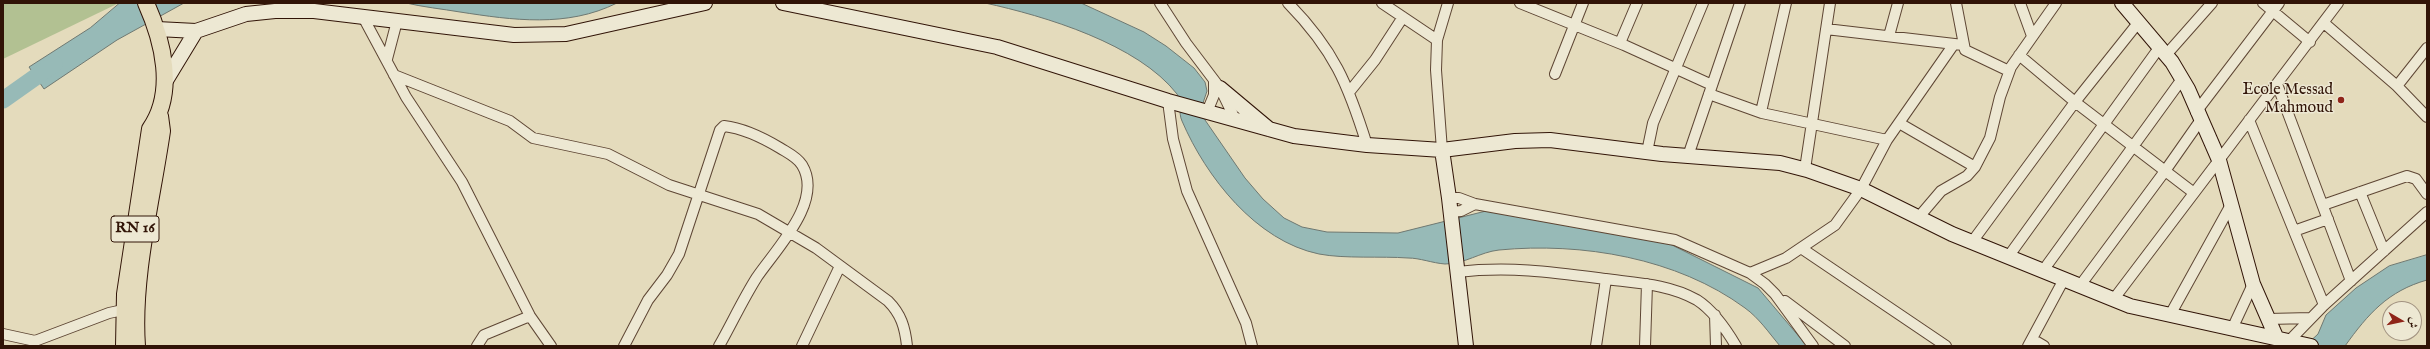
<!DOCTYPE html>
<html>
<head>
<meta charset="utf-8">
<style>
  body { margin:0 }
  #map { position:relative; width:2430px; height:349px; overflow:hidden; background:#e4dbbc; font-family:"IM FELL English",Amiri,serif }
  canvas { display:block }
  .frame { position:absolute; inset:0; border:4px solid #311407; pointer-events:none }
  .north { position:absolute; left:2382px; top:301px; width:40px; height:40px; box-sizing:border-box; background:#ede8d3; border:1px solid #a29381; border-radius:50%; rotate:99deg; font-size:11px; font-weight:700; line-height:16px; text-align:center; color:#311407 }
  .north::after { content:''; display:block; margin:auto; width:14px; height:18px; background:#8f2418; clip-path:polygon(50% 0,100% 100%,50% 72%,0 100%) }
</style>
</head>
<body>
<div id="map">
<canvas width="2430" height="349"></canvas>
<div class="frame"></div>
<div class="north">ش</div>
</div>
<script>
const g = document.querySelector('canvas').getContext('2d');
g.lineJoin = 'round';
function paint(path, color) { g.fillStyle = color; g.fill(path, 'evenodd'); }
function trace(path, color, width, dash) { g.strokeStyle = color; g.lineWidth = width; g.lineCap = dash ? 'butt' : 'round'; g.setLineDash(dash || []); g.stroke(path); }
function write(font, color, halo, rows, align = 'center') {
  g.font = font + ' "IM FELL English",serif'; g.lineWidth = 3; g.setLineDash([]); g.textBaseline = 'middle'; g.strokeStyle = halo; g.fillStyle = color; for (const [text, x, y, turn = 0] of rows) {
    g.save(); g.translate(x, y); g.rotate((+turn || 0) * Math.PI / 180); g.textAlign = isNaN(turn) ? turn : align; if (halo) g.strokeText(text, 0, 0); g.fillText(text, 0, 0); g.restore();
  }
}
const green = new Path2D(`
  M3,3h116l-116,56z`);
const water = new Path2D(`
  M120,3h64l-67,37 -73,49 -15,-22 61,-39z
  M406,3h211c-50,25 -105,17 -157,9 -18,-3 -37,-5 -54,-9z
  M985,3h96l63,29 22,14 28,22 11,14 2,9 -4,12 2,17 40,58 18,21 21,19 18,9 25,5 71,1 92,-23 176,32 92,46 49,58h-27c-11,-13 -21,-28 -35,-38 -68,-50 -163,-66 -246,-58 -19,2 -34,14 -54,14 -13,-1 -25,-6 -37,-6 -27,-2 -63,1 -89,-4 -63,-13 -113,-77 -137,-133 -4,-8 0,-20 -5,-27 -39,-50 -132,-78 -192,-91z
  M2427,255v25c-39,11 -59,34 -82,66h-40l13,-12 8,-19 30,-27 33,-22z`);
const river = new Path2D(`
  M3,100l51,-36`);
const street = new Path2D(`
  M1160,3l26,40 34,45 16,33
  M1288,3c46,47 60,81 79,142
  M1382,3l55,37
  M1520,3l104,42 88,40
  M1956,3l9,47 44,21
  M2020,3l12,33
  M2263,3l47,39
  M363,17l43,80 56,85 68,134 21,30
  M2324,23l73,63 30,-38
  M1826,29l137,16
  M1889,36l9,-33
  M1620,43l17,-40
  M2019,55l56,47 119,91
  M2166,55l46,-52
  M387,59l10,-38
  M1555,74l28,-71
  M394,75l116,46 23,17 75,16 61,31 89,29 58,34 72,53c13,13 17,26 19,45
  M2277,84l74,197
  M2397,86l30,31
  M1350,91l25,-31 28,-43
  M1709,94l53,19 125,27
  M1168,101l5,38 14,52 59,132 6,23
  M1207,112l7,-17v-15
  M1761,112l25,-109
  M2196,112l83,-109
  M2249,120l75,185
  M1899,123l76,44
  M1442,150l-6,-80 1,-30 11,-37
  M1647,152l6,-29 50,-120
  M1688,156l52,-153
  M1805,169l25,-166
  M2360,192l24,59
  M1449,198h10l16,6 200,36 75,33 15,11 10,10 38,52
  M2323,205l84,-29 9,3 11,15
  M1451,212l10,-1 14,-7
  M1918,218l23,-27 26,-15 8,-9 15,-29 10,-41 11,-30 45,-64
  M2294,231l34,-12
  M1972,242l103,-140 63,-79
  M1801,248l145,98
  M2008,257l151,-209
  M1457,272c53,-6 95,0 148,7 31,4 64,5 92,21 17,11 29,29 39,46
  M2042,272l140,-193
  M1750,273l36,-15 49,-33 26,-36 26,-49 67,-96
  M2079,287l86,-116 35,-50
  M2113,300l225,-297
  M1785,301l60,45
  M1715,315l1,31
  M2170,315l62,-112
  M2268,319l43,-1
  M2232,329l21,-45
  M3,334l32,7 74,-28 14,-3
  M2032,339l12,7
  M2289,341l35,-36 103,-93
  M477,346l7,-11 46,-19
  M624,346l24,-46 19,-25 12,-21 41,-124 4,-4c18,2 41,13 56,22 8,5 17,9 22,17 22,36 -26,84 -45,112 -14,22 -25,46 -38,69
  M802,346l38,-80
  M1596,346l10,-67
  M1645,346l2,-62
  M2028,346l35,-65`);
const secondary = new Path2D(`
  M783,3l214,44 171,54 126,35 73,9 75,5 73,-9 35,-1 112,14 118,9 27,7 54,19 91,45 178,72 181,40
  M2122,3l50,59 16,27 31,71 34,124 24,55
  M157,29l39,2 50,-17 29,-3h39l200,24 52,-1 139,-31
  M165,82l31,-51
  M1220,88l49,41
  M1442,150l7,48 17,148`);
const primary = new Path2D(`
  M124,346l1,-52 25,-165c26,-37 13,-88 -4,-126
  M137,346c-5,-69 15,-146 25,-215l-2,-15`);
const markers = [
  [2341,100,4,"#8f2418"]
];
const shields = [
  [135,229,48]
];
const shieldNames = [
  ["RN 16",135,229]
];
const poiNames = [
  ["Ecole Messad",2333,91],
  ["Mahmoud",2333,109]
];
paint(green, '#b2c192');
paint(water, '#97bab7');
trace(water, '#6e7871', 1);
trace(river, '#97bab7', 17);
trace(street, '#5e4634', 12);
trace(secondary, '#311407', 16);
trace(primary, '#311407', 18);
trace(street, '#ede8d3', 10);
trace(secondary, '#ede8d3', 14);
trace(primary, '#e4dbbc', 16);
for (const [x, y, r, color] of markers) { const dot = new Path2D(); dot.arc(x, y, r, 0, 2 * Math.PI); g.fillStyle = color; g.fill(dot); trace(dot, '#ede8d3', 1.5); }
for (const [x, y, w] of shields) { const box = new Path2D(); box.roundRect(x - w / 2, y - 13, w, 26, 3); g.fillStyle = '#ede8d3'; g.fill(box); trace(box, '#311407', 1); }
write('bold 15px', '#311407', null, shieldNames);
write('16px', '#311407', '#ede8d3', poiNames, 'right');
</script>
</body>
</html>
